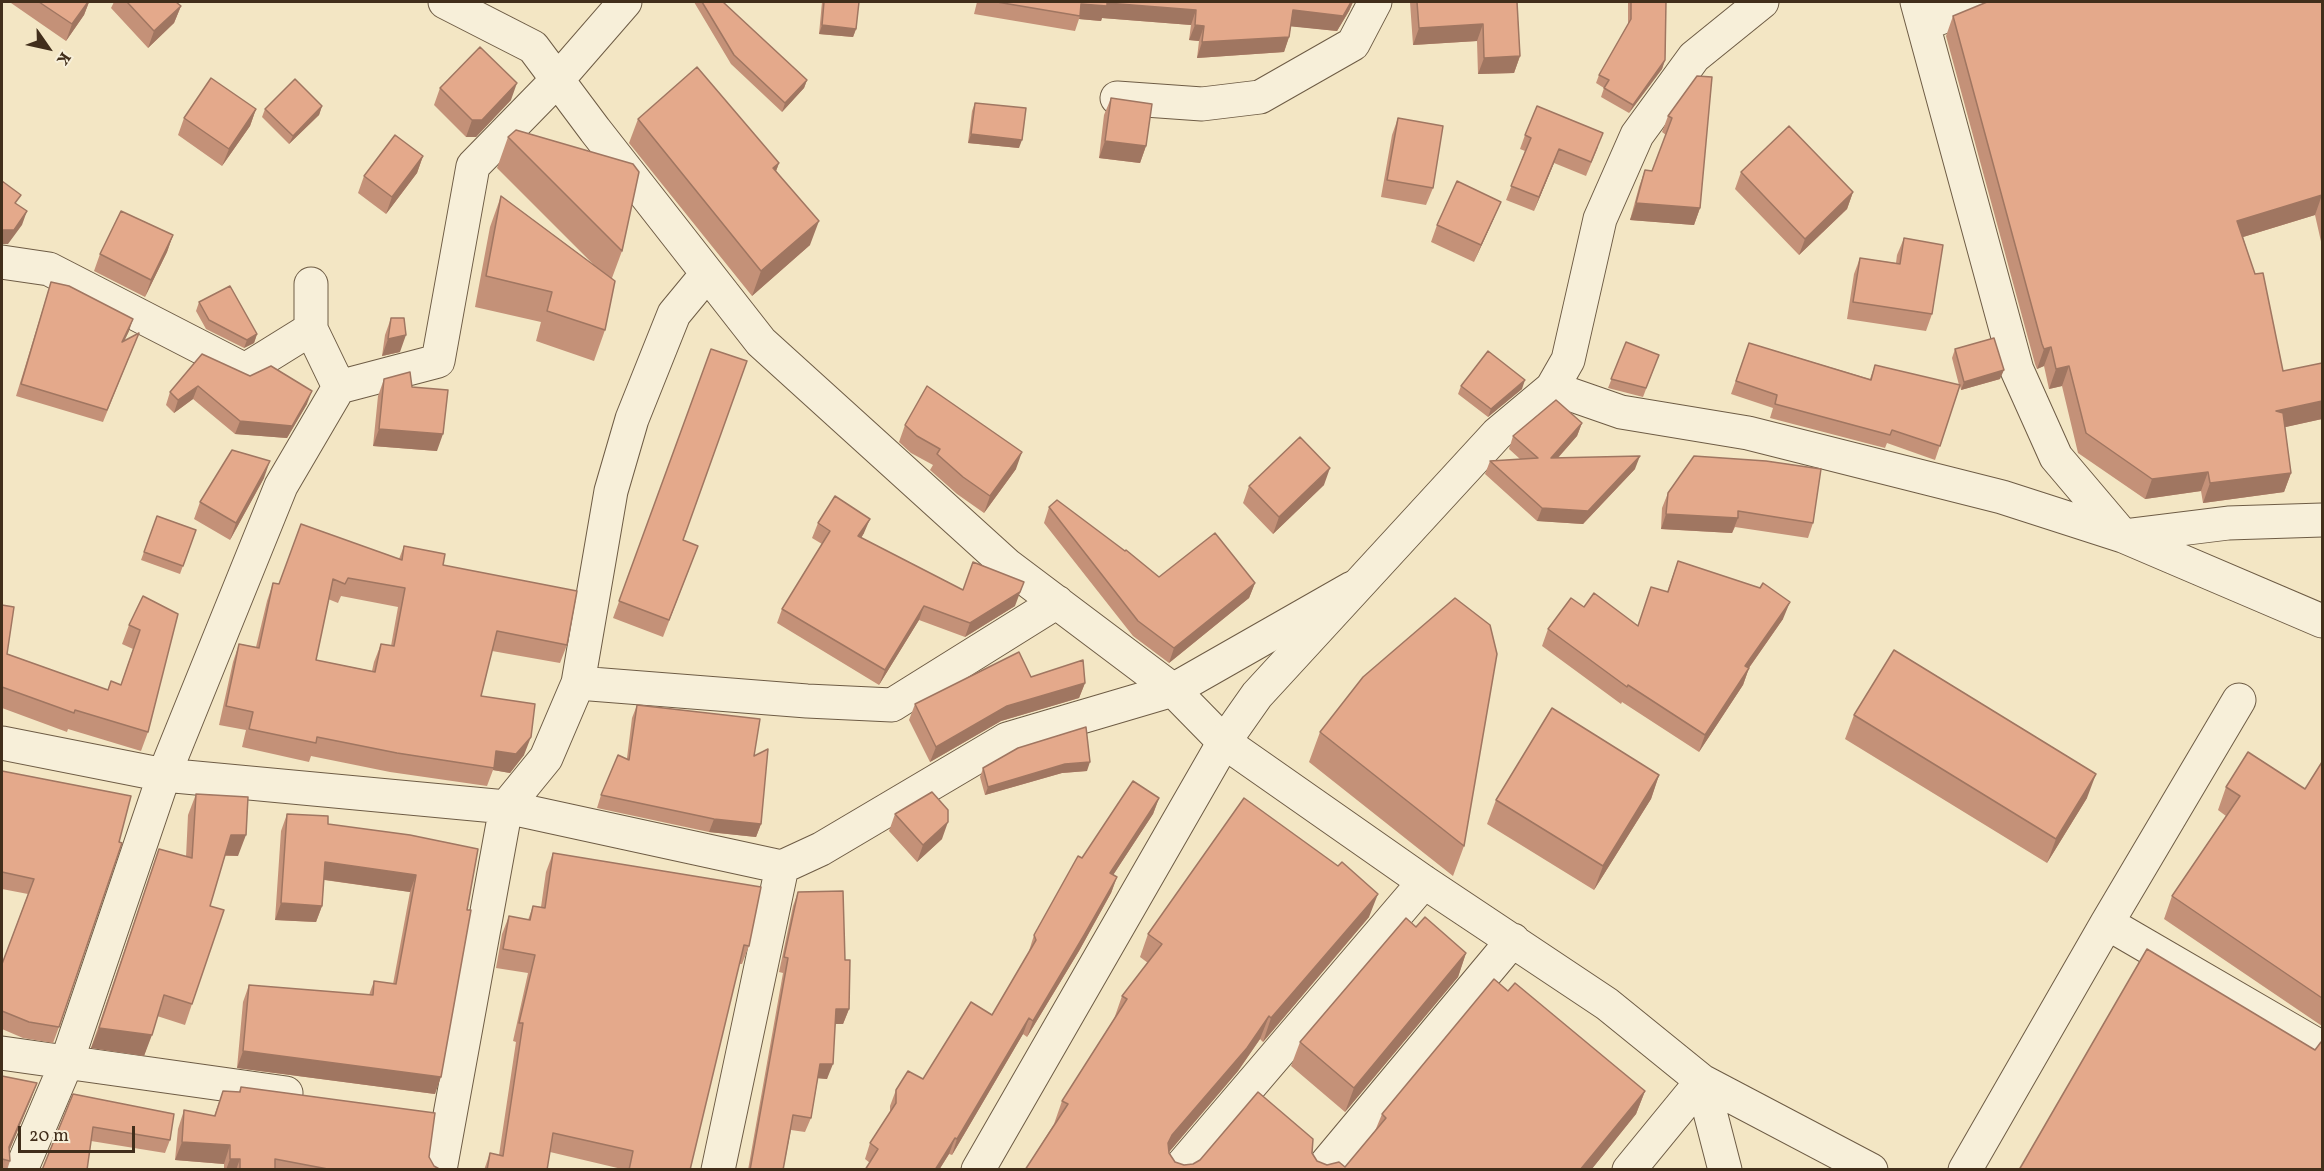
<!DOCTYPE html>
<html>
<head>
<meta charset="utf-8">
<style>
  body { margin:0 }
  #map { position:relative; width:2324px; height:1171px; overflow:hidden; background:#f3e6c4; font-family:Vollkorn,serif }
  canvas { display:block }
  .frame { position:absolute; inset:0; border:3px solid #412e1b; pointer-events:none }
  .north { position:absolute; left:18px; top:18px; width:60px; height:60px; -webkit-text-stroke:4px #f7efd9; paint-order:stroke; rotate:124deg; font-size:16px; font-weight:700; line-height:24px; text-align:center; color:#412e1b }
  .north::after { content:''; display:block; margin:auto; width:21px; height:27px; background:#412e1b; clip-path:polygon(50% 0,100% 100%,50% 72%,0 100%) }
  .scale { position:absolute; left:18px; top:1126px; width:117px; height:27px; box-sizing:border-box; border:3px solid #412e1b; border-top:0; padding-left:8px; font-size:18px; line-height:21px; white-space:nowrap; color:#412e1b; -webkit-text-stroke:4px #f7efd9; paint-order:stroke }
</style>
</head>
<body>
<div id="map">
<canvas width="2324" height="1171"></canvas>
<div class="frame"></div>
<div class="north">K</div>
<div class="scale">20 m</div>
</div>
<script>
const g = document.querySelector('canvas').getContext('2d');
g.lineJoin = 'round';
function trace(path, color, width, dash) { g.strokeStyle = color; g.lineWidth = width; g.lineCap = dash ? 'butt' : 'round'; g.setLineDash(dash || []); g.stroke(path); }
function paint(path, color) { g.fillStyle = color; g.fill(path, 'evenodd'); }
const minor = new Path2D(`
  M445,2l88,45 62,83 166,212 246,223 166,125 51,52 200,140 183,122 95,77 169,89
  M1917,2l100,368 39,87 67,79 199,85
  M1924,24l58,-22
  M1117,98l85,6 58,-7 93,-53 22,-42
  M2,262l47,7 196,101 66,-41
  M311,284v45l28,58
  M1552,388l69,24 127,21 254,64 121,39 105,-13 94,-3
  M578,683l229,18 85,4 165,-103
  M2,743l162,32 342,32 276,60 39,-18 186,-110 166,-49 179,-102
  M2107,923l215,125
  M2,1053l284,40
  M1702,1081l23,89
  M21,1170l45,-106 98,-289 117,-289 58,-99 99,-26 35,-195 86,-88 66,-76
  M440,1170l66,-363 40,-49 32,-75 33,-192 21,-72 42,-105 33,-40
  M718,1170l64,-303
  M1178,1170l246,-288
  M1321,1170l192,-230
  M1629,1170l73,-89
  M1965,1170l142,-247 132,-223`);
const tertiary = new Path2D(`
  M978,1170l246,-428 33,-47 240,-261 55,-46 16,-28 32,-141 37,-84 57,-78 68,-55`);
const wall = new Path2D(`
  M11,2h78l-5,13 -18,26 -55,-38z
  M114,2h62l5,4 -7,17 -26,25 -37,-40z
  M694,2h29l84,78 -3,8 -22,24 -51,-48z
  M822,2h37l-3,27 -3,8 -34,-3z
  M977,2h376l-4,9 -12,20 -46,-5 -2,11 -5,15 -87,6 2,-17 -10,-1 2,-15 -89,-7 -1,3 -22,-2 -4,12 -101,-17z
  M1410,2h107l3,54 -6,17 -36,1 -1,-33 -64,4z
  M1628,2h38l-1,58 -3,9 -33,44 -28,-16 3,-9 -8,-5 3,-8 29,-51z
  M2322,2v244l-7,-31 -72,22 40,134 39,-8v56l-37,8 6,46 -7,19 -81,11 -2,-12 -56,8 -67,-46 -16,-67 -13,3 -5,-23 -7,3 -2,-5 -89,-328 7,-20z
  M1697,76l3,132 -6,17 -64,-5 9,-33 6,-17 7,1 14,-36 -4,-3 6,-16z
  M440,88l71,12 -35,37h-10l-32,-32z
  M1111,98l35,48 -6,17 -41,-5 5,-43z
  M975,103l44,45 -51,-5 4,-32z
  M322,106l-3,9 -30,29 -27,-27 3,-8z
  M256,109l-6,17 -28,40 -44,-31 6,-17z
  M1398,118l35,70 -7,17 -45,-8 11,-62z
  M638,119l141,44 -3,8 34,74 -58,51 -123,-153z
  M1525,135l73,12 -12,29 -32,-13 -20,48 -28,-11 19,-49 -5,-2z
  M508,137l114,114 -10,27 -7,52 -11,31 -58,-20 5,-19 -66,-15 15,-80 11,-31 93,69 -97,-97z
  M423,156l-6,17 -31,41 -28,-21 6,-17z
  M1741,172l112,20 -6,17 -48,46 -64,-66z
  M1494,218l-20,44 -43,-20 6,-17z
  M173,235l-6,17 -22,45 -51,-26 6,-17z
  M1904,238l28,76 -6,17 -79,-12 7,-45 6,-16 36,5 1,-8z
  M51,282l78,49 -5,10 15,-8 -36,89 -87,-26z
  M199,302l58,32 -3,9 -10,5 -38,-19 -10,-18z
  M391,318l9,34 -18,4 3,-21z
  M1626,342l33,13 -16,42 -35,-9z
  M1749,343l121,36 5,-14 84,20 -7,-27 3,-9 45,30 -39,11 -1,-4 -25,74 -48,-17 -2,5 -115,-30 3,-10 -42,-14z
  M711,349l-28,191 15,6 -35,91 -50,-19z
  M202,354l105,50 -20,34 -52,-4 -42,-35 -19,14 -8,-8 4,-13z
  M384,379l28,8 25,64 -64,-5 5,-50z
  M1461,386l61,3 -34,28 -30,-23z
  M1582,423l-5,13 -19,22 77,11 -52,55 -46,-3 -52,-47 5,-13 30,-2 -11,-10 4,-13z
  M905,425l111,44 -32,44 -27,-19 -27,-24 3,-5 -22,-12 -12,-11z
  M264,478l-34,62 -36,-21 6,-17z
  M1324,485l-51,49 -30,-31 6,-17z
  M1668,493l145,30 -5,15 -73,-11 -3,6 -71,-4 1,-21z
  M1049,507l110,70 96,6 -6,15 -80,65 -36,-27 -89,-113z
  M157,516l39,14 -16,44 -39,-14z
  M818,523l46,10 -3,5 102,52 52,16 -50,31 -46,-17 -40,65 -102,-62 5,-14 40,-65 -10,-6z
  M404,546l39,19 124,80 -7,18 -68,-12 -11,45 43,59 -14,18 -17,-3 -6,16 -97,-14 -79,-16 -2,6 -67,-15 4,-17 -27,-5 14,-63 6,-18 17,3 11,-46 6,-18 6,1 120,-25zM341,596l57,11 -7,39 -10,-2 -7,18 -2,9 -56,-11 12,-61 10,4z
  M1678,561l105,58 -34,49 -6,17 -44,67 -77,-50 -1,2 -79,-58 6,-17 36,-22 54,19 13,-39 16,5z
  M143,596l5,136 -7,19 -73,-22 -1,3 -65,-24v-103l5,49 101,36 13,-5 12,-36 -11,-5 7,-19z
  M1031,677l54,6 -6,15 -78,23 -71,41 -21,-42 6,-16z
  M637,705l117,51 7,68 -5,13 -47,-5 -112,-24 4,-13 26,-37 5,-40z
  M1854,715l233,83 -40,65 -202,-124z
  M1320,732l144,114 -11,30 -144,-114z
  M2322,762v264l-158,-107 8,-23 54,-80 -8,-6 8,-23 79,2z
  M983,768l104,3 -25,2 -77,22 -5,-18z
  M2,771l129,25 -72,231 -6,16 -30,-5 -21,-9v-65l26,-70 -26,-5z
  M1659,775l-8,24 -57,91 -107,-66 9,-24z
  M196,794l42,62h-13l-15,50 -18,98 -7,21 -28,-9 -13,40 -53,-8 68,-199 27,8 2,-42z
  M1159,798l-6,16 -40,61 4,2 -6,16 -32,58 -52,86 -4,-3 -71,121 -3,-1 -10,16h-74l5,-7 -5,-4 5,-16 20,-31v-6l6,-16 27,-11 69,-64 37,-63v-1l5,-16 48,-77z
  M287,814l41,10 150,25 -43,245 -198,-26 6,-66 6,-17 120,10 5,-14 19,3 17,-92 -86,-12 -2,26 -6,16 -41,-2 6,-89z
  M895,814l47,25 -25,23 -28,-31z
  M553,853l196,93 -7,18h-3l-49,206h-64l-76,-18 -3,18h-63l6,-17 9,2 17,-113 -3,-1 15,-68 -32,-5 6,-34 7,-18 19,4 5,-14 8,1 5,-35z
  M798,892l47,68 4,49 -6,15h-8l-8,55 -9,-1 -7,40 -6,14 -14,-2 -8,40h-35l35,-197 -4,-1 14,-66z
  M1369,917l-106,125 -3,-3 -22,32 -69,81 6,10 9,3 128,-12 5,8 10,4 18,2 30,-36 7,-17 126,-123 137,100 -9,23 -45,56h-566l29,-46 8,-23 52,-82 8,-23 26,-33 -8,-6 8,-23z
  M1416,927l50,26 -8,24 -113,135 -54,-46 9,-24z
  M2,1076l35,7 -27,66v12l-3,9h-5z
  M241,1087l188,70 5,9 7,4h-217v-6l-49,-4 3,-31 6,-19 30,6 9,-25 16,1z
  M73,1094l97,46 -5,13 -74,-12z`);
const shadedWall = new Path2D(`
  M88,2h1l-5,13 -18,26 6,-17z
  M1353,2l-4,9 -12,20 -50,-5 6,-16z
  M1107,3l89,7 -5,15 -89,-7 -1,3 -22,-2 1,-3 1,-12z
  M181,6l-7,17 -26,25 6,-17z
  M1483,24l-6,17 -64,4 6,-17z
  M822,25l34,4 -3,8 -34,-3z
  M1195,25l9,1 -5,15 -10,-1z
  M1289,37l-5,15 -87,6 5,-16z
  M1520,56l-6,17 -36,1 6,-16z
  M1665,60l-3,9 -33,44 4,-8z
  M807,80l-3,8 -22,24 3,-9z
  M517,83l-6,17 -35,37h-10l6,-17z
  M322,106l-3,9 -30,29 4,-8z
  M256,109l-6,17 -28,40 7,-17z
  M971,134l51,6 -3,8 -51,-5z
  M1105,141l41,5 -6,17 -41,-5z
  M1559,149l-5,14 -20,48 5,-14z
  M423,156l-6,17 -31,41 6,-17z
  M779,163l-9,24 3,-19z
  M1853,192l-6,17 -48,46 6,-16z
  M2322,195l-7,20 -85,26 7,-20z
  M1501,202l-7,16 -20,44 7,-17z
  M1636,203l64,5 -6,17 -64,-5z
  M27,211l-5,14 -14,19h-6v-14z
  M819,221l-9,24 -58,51 9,-25z
  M173,235l-6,17 -22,45 6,-17z
  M133,319l-4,12 -11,23 4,-12z
  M257,334l-3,9 -10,5 3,-8z
  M406,335l-6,17 -18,4 6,-17z
  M2051,347l-7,19 -7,3 7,-20z
  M2069,366l-7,20 -13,3 7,-20z
  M2004,370l-4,9 -39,11 3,-8z
  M1525,380l-3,9 -34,28 3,-8z
  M198,386l-5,13 -19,14 4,-13z
  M312,391l-5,13 -20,34 -52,-4 5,-13z
  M2322,401v18l-54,12 8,-20z
  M1582,423l-5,13 -31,35 5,-13z
  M379,429l64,5 -6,17 -64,-5z
  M1022,452l-6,17 -32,44 6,-17z
  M1640,456l-5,13 -52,55 -46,-3 5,-13z
  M270,461l-6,17 -34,62 6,-17z
  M1330,468l-6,17 -51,49 6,-17z
  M2208,472l-7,19 -56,8 7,-20z
  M2291,473l-7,19 -81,11 7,-20z
  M1666,514l72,4 -6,15 -71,-4z
  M870,519l-6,14 -11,18 5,-15z
  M1024,582l-9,24 -50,31 5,-14z
  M1255,583l-6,15 -80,65 5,-15z
  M1790,602l-7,17 -44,63 6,-16z
  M924,606l-5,14 -40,65 6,-15z
  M1749,668l-6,17 -44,67 6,-17z
  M1085,683l-6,15 -78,23 -71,41 6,-15 71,-41z
  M531,737l-7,18 -14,18 -17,-3 3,-19z
  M1090,762l-3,9 -25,2 -77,22 3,-8 77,-23z
  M2096,774l-9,24 -40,65 9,-24z
  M1659,775l-8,24 -57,91 9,-24z
  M1159,798l-6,16 -49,75 6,-16z
  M714,819l47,5 -5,13 -47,-5z
  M948,822l-6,17 -25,23 6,-17z
  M231,835h15l-8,21 -14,-1z
  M325,862l91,13 -6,17 -91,-13z
  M1117,877l-6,16 -32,58 -52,86 6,-16z
  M1378,894l-9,23 -106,125 8,-24z
  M281,903l41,3 -6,16 -41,-2z
  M1466,953l-8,24 -113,135 9,-24z
  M836,1009h13l-6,15h-12z
  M1269,1016l-9,23 -22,32 -74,87 4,-15 4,-8z
  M1029,1018l-6,16 -71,121 5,-16z
  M99,1028l53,7 -8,21 -53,-8z
  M243,1051l198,26 -6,17 -198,-26z
  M820,1064h13l-6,15 -12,-1z
  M37,1083l-6,16 -27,64 5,-16z
  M1645,1091l-9,23 -45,56h-11z
  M955,1138l-6,16 -10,16h-4z
  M182,1142l48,3 -6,19 -49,-4z
  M230,1159h10l-4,11h-10z`);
const building = new Path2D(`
  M39,2h49l-16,22z
  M127,2h49l5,4 -27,25z
  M702,2h21l84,78 -22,23 -51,-48z
  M824,2h35l-3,27 -34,-4z
  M997,2h354l-8,14 -50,-6 -4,27 -87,5 2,-16 -9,-1 1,-15 -89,-7v3l-26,-2 -1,12z
  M1417,2h100l3,54 -36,2 -1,-34 -64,4z
  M1631,2h35l-1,58 -32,45 -29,-17 5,-8 -10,-5 32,-56z
  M1987,2h335v194v-1l-85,26 18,53 8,-1 20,98 39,-8v38l-46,10 7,2 8,60 -81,10 -2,-11 -56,7 -66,-46 -17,-67 -13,3 -5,-22 -7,2 -2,-5 -89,-328z
  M480,47l37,36 -35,37h-10l-32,-32z
  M697,67l82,96 -6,5 46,53 -58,50 -123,-152z
  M1697,76l15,1 -12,131 -64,-5 9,-33 7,1 20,-53 -4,-2z
  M211,78l45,31 -27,40 -45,-31z
  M295,79l27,27 -29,30 -28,-27z
  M1111,98l41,6 -6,42 -41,-5z
  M975,103l51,5 -4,32 -51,-6z
  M1537,106l66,27 -12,29 -32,-13 -20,48 -28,-11 20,-48 -6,-3z
  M1398,118l45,8 -10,62 -46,-8z
  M1789,126l64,66 -48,47 -64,-67z
  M516,130l117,34 6,8 -17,79 -114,-114z
  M395,135l28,21 -31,41 -28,-21z
  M2,181l19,14 -6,8 12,8 -13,19h-12z
  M1457,181l44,21 -20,43 -44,-20z
  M501,196l114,85 -10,49 -58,-19 5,-19 -66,-16z
  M121,211l52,24 -22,45 -51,-26z
  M1904,238l39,7 -11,69 -79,-12 7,-44 40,6z
  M51,282l18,4 64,33 -11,23 17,-9 -32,77 -86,-26z
  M230,286l27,48 -10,6 -38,-20 -10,-18z
  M391,318h13l2,17 -18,4z
  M1994,338l10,32 -40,12 -9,-33z
  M1626,342l33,13 -13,33 -35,-9z
  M1749,343l122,37 4,-15 85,20 -20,61 -48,-16 -2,5 -115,-31 2,-9 -41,-14z
  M711,349l36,12 -64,179 15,6 -29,74 -50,-19z
  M1488,351l37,29 -34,29 -30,-23z
  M202,354l48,22 21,-10 41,25 -20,35 -52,-5 -42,-35 -20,14 -8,-8z
  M410,372l2,15 36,3 -5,44 -64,-5 5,-50z
  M927,386l95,66 -32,44 -27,-19 -26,-23 3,-5 -23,-13 -12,-11z
  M1556,400l26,23 -31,35 89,-2 -52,55 -46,-3 -52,-47 48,-3 -25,-22z
  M1300,437l30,31 -51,49 -30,-31z
  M232,450l38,11 -34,62 -36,-21z
  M1694,456l72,5 55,8 -8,54 -75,-12v7l-72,-4 2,-21z
  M835,496l35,23 -12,17 105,54 10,-28 51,20 -4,10 -50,31 -46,-17 -39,64 -103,-61 48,-78 -12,-8z
  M1057,500l68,51 1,-1 33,27 56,-44 40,50 -81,65 -36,-27 -89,-114z
  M157,516l39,14 -13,36 -39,-14z
  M301,524l101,36 2,-14 41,8 -2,11 134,26 -10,54 -70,-14 -16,65 54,8 -4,33 -15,17 -20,-3 -2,17 -97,-15 -80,-16 -1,6 -67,-14 4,-17 -27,-6 13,-62 20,4 14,-65 6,1zM348,578l57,10 -11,58 -13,-2 -6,28 -59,-12 17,-81 12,5z
  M1678,561l82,27 3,-5 27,19 -45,64 4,2 -44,67 -77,-50 -1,2 -79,-58 23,-31 13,9 10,-14 44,33 13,-39 17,5z
  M143,596l35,18 -30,118 -73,-22 -1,3 -72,-26v-82l12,2 -7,47 101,36 3,-9 10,4 19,-55 -11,-5z
  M1455,598l35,27 7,29 -33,192 -144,-114 43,-55z
  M1894,650l202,124 -40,65 -202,-124z
  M1019,652l12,25 52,-17 2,23 -78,23 -71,41 -21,-43z
  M637,705l123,14 -6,37 14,-7 -7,75 -47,-5 -113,-24 17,-40 11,5z
  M1552,708l107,67 -56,91 -107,-66z
  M1086,727l4,35 -25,2 -77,23 -5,-19 35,-20z
  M2248,752l57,37 17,-27v236l-150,-102 68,-100 -14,-9z
  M2,771l129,25 -12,46 3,1 -63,184 -30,-5 -27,-11v-47l32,-85 -32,-7z
  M1133,781l26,17 -49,75 7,4 -33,58 -51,86 -4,-3 -72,121 -2,-1 -20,32h-70l13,-21 -8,-6 26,-40v-13l12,-19 15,8 48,-77 21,13 44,-75 -2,-5 44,-79 4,2z
  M932,792l16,18v12l-25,23 -28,-31z
  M196,794l52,3 -2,38h-15l-21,71 14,4 -32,94 -28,-9 -12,40 -53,-7 60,-179 33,9z
  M1244,798l94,68 4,-4 36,32 -107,124 -2,-2 -22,32 -75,87 -4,8 1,10 6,9 9,3 9,-1 7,-4 58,-68 55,47 -1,14 5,8 10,4 12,-3 6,5 41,-49 -4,-4 112,-135 14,12 7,-8 130,108 -65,79h-555l43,-66 -6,-3 65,-102 -5,-3 40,-52 -14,-10z
  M287,814l41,2v8l82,11 68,14 -11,61h4l-30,167 -198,-26 6,-66 124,10 1,-14 22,3 20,-109 -91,-13 -3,44 -41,-3z
  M553,853l208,34 -12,59 -5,-1 -54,225h-61l4,-19 -80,-18 -6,37h-60l3,-17 13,3 20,-133h-4l16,-68 -32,-6 6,-33 21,4 3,-14 12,2z
  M843,891l2,69h5l-1,49h-13l-3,55h-13l-9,54 -18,-3 -10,55h-33l38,-212 -4,-1 14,-65z
  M1425,917l41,36 -112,135 -54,-46 106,-124 10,9z
  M2147,949l168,101 6,-8h1v128h-303z
  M2,1076l35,7 -28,64 1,14 -8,-2z
  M241,1087l194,26 -6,44 5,9 7,4h-108l-58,-11v11h-35v-11h-10v-14l-48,-3 2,-32 31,6 8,-25 17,1z
  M73,1094l101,20 -4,26 -77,-13 -6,43h-45z`);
trace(minor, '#6e5c45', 35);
trace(tertiary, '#6e5c45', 35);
trace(minor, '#f7efd9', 33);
trace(tertiary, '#f7efd9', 33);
paint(wall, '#c49178');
paint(shadedWall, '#a07661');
paint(building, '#e4a98b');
trace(building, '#a07661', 1.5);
</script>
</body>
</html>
